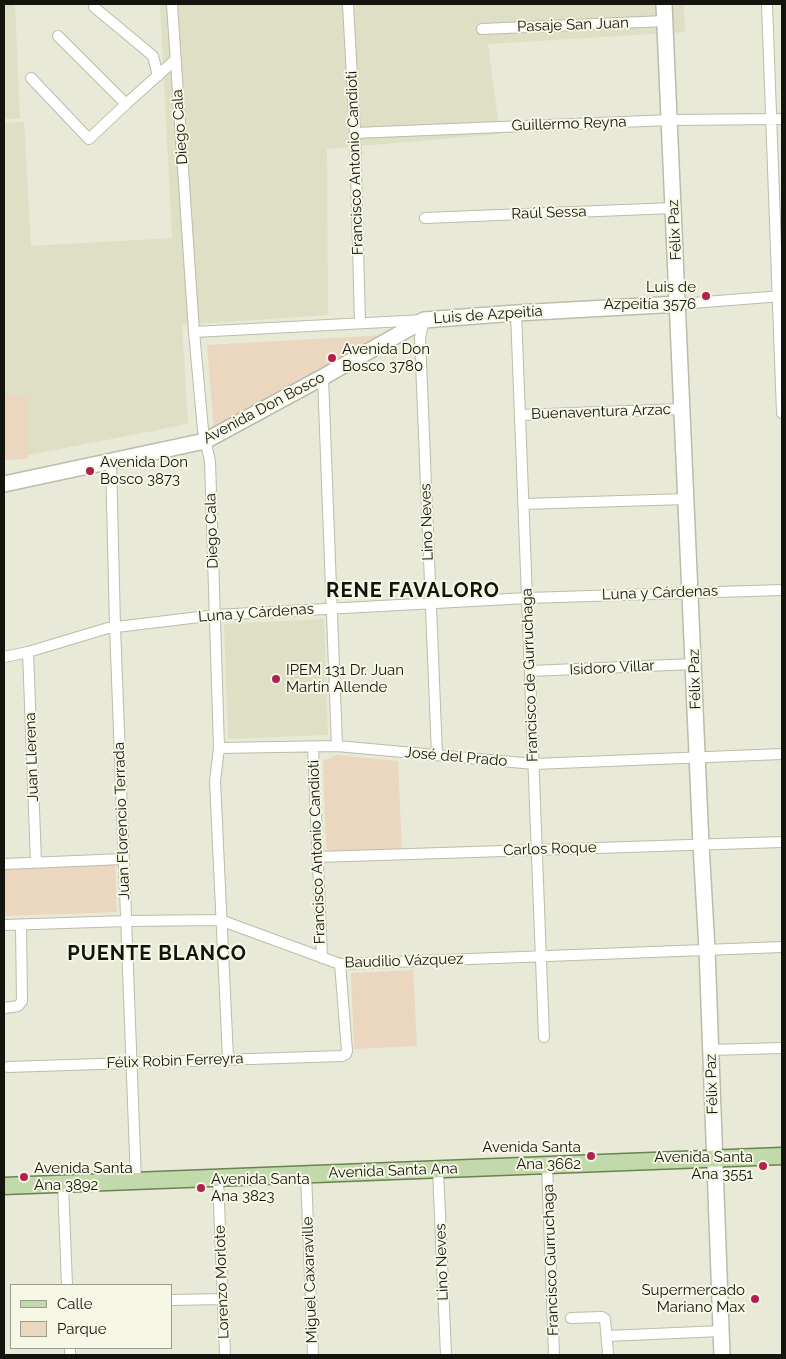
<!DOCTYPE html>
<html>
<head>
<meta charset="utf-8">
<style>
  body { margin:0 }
  #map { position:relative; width:786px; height:1359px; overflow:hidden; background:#e8ead7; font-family:Raleway,sans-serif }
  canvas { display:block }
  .frame { position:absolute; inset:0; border:5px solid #14140e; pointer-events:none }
  .legend { position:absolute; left:10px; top:1284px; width:162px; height:65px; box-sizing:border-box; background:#f6f7e4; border:1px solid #9c9c8e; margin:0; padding:6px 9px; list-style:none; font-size:15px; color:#14140e }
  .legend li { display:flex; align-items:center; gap:10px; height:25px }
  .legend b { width:25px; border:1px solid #9c9c8e }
</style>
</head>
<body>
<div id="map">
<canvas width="786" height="1359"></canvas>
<div class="frame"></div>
<ul class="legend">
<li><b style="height:6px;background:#c1d9ab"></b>Calle</li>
<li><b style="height:14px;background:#ebd6bf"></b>Parque</li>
</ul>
</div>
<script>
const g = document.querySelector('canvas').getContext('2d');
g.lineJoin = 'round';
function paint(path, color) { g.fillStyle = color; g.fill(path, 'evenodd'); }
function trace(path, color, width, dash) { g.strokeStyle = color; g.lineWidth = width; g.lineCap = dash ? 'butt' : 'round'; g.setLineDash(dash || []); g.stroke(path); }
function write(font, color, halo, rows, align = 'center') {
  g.font = font + ' Raleway,sans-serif'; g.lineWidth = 4; g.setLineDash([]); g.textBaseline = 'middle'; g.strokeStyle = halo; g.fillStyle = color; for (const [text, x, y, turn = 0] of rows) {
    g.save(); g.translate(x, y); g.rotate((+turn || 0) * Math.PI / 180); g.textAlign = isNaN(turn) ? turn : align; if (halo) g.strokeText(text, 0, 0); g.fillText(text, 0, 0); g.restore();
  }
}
const built = new Path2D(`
  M4,4h11l5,115h-16z
  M160,4h524l1,28 -197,12 12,90 -173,15 1,166 -146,10 6,99 -184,36v-337l20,-1 7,124 141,-8z
  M324,619l4,116 -100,4 -4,-115z`);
const green = new Path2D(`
  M388,335l-174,95 -7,-85z
  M4,395h23l1,64 -24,1z
  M337,755l61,6 4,90 -70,2 -6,-6 -3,-86z
  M115,865l2,47 -113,4v-47z
  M413,970l4,76 -63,3 -3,-76z`);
const minor = new Path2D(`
  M172,4l22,328 9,98 7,31 9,287 -4,33 13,277
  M348,4l7,129 5,190
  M767,4l15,409
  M94,7l59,49 5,20
  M482,29l183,-8
  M58,36l68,68
  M31,78l58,61 37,-35 49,-44
  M355,133l315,-13 112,-1
  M425,218l248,-10
  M679,304l103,-8
  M516,313l28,724
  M194,332l230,-12 -4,17 17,418
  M323,377l14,369
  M520,415l163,-6
  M111,461l4,165 21,555
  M523,504l164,-5
  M28,652l8,210
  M4,657l24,-5 80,-24 108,-13 311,-17 255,-8
  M530,671l164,-7
  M313,747l9,211
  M219,748l118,-2 197,18 248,-10
  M318,857l464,-15
  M4,864l119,-5
  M4,925l122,-4 94,-1 120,44 442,-17
  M4,1008l14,-2 4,-5 -1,-76
  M710,1050l72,-2
  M8,1067l334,-11 4,-2 1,-3 -7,-87
  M547,1165l7,190
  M438,1169l8,186
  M306,1174l7,181
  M218,1178l7,177
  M63,1184l4,101
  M171,1300l52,-1
  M571,1318l31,-1 3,2 3,34 -1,2
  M607,1336l114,-5
  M70,1348v7`);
const secondary = new Path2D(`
  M664,4l37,841 6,104 15,406
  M4,484l201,-43 118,-64 101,-57 92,-7 163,-9`);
const primary = new Path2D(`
  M4,1186l778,-30`);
const markers = [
  [706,296,5,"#b2214e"],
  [332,358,5,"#b2214e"],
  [90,471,5,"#b2214e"],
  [276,679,5,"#b2214e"],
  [591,1156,5,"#b2214e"],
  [763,1166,5,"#b2214e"],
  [24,1177,5,"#b2214e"],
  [201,1188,5,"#b2214e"],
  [755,1299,5,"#b2214e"]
];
const streetNames = [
  ["Pasaje San Juan",573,25,-2],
  ["Guillermo Reyna",569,124,-2],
  ["Diego Cala",180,127,-94],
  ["Francisco Antonio Candioti",355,163,-92],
  ["Raúl Sessa",549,213,-2],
  ["Félix Paz",675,230,-93],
  ["Luis de Azpeitía",488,315,-4],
  ["Avenida Don Bosco",264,408,-28],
  ["Buenaventura Arzac",601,412,-2],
  ["Lino Neves",427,522,-92],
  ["Diego Cala",212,531,-92],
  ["Luna y Cárdenas",660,593,-2],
  ["Luna y Cárdenas",256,613,-4],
  ["Isidoro Villar",612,668,-3],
  ["Francisco de Gurruchaga",530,675,-92],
  ["Félix Paz",695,679,-92],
  ["Juan Llerena",32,757,-92],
  ["José del Prado",456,757,5],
  ["Juan Florencio Terrada",122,821,-92],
  ["Carlos Roque",550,849,-2],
  ["Francisco Antonio Candioti",317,852,-92],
  ["Baudilio Vázquez",404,961,-2],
  ["Félix Robin Ferreyra",175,1061,-2],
  ["Félix Paz",712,1084,-92],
  ["Avenida Santa Ana",393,1171,-2],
  ["Francisco Gurruchaga",551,1260,-92],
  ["Lino Neves",442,1262,-92],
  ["Miguel Caxaraville",310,1280,-92],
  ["Lorenzo Morlote",222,1282,-92]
];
const poiNames = [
  ["Luis de",696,287,"right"],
  ["Azpeitía 3576",696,304,"right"],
  ["Avenida Don",342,349],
  ["Bosco 3780",342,366],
  ["Avenida Don",100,462],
  ["Bosco 3873",100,479],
  ["IPEM 131 Dr. Juan",286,670],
  ["Martín Allende",286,687],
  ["Avenida Santa",581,1147,"right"],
  ["Ana 3662",581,1164,"right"],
  ["Avenida Santa",753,1157,"right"],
  ["Ana 3551",753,1174,"right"],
  ["Avenida Santa",34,1168],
  ["Ana 3892",34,1185],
  ["Avenida Santa",211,1179],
  ["Ana 3823",211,1196],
  ["Supermercado",745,1290,"right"],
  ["Mariano Max",745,1307,"right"]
];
const districtNames = [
  ["RENE FAVALORO",413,591],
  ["PUENTE BLANCO",157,954]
];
paint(built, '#dedfc5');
paint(green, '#ebd6bf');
trace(minor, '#bbbcaa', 12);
trace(secondary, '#bbbcaa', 18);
trace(primary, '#6a8350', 19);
trace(minor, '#fff', 10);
trace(secondary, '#fff', 15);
trace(primary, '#c1d9ab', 16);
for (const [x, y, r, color] of markers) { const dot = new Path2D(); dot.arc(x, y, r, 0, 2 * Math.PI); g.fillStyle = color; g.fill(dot); trace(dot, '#f6f7e4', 2); }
write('15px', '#14140e', '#f6f7e4', streetNames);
write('15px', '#14140e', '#f6f7e4', poiNames, 'left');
g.letterSpacing = '1px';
write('bold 20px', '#14140e', '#f6f7e4', districtNames);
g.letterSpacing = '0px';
</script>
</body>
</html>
